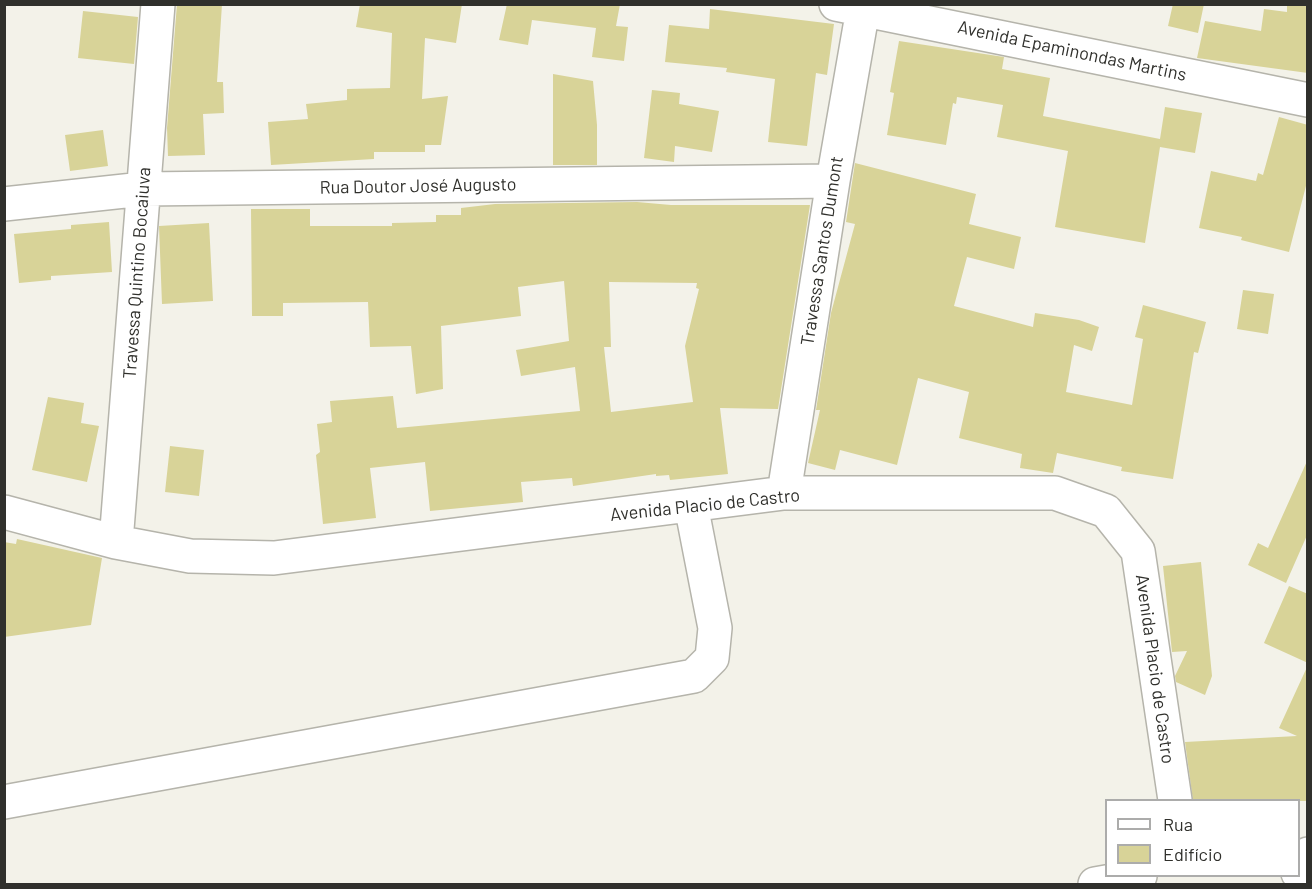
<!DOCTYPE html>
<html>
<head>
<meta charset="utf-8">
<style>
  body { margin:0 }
  #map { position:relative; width:1312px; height:889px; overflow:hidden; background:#f3f2e9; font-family:Barlow,sans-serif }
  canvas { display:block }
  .frame { position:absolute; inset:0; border:6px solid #30302c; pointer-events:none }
  .legend { position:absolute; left:1105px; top:799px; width:195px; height:78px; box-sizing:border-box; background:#fff; border:2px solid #acacab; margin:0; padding:8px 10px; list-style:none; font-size:18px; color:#30302c }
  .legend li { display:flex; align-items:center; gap:12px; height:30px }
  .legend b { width:30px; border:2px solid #acacab }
</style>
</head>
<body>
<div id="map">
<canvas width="1312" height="889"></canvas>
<div class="frame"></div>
<ul class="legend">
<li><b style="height:8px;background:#fff"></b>Rua</li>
<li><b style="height:16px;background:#d8d398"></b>Edifício</li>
</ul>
</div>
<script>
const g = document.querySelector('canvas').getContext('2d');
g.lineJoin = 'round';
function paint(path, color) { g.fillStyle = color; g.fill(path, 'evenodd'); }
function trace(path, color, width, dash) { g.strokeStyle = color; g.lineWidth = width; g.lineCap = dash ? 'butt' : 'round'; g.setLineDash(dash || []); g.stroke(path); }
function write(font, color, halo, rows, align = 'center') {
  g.font = font + ' Barlow,sans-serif'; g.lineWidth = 4.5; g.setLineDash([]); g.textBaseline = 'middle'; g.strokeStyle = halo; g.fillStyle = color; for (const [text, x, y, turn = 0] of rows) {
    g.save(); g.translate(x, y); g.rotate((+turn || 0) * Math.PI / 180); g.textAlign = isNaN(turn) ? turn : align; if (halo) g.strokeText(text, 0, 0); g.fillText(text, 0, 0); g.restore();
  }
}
const building = new Path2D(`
  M177,4h45l-5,78h6l1,31 -21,1 2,41 -37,1 -1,-28z
  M360,4h102l-6,39 -31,-5 -3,61 26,-3 -7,49h-16v7h-51v7l-103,6 -3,-43 40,-3 -2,-15 41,-4v-11l43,-1 2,-55 -36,-6z
  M507,4h113l-4,22 12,1 -4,34 -32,-4 4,-29 -64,-8 -4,25 -29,-5z
  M1173,4h31l-6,29 -30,-7z
  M1287,4h21v69l-111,-15 8,-37 56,10 3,-22 23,3z
  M710,9l124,15 -7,51 -11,-2 -9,73 -39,-4 7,-63 -49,-7 1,-4 -62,-6 4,-37 40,4z
  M83,11l55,6 -4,47 -56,-6z
  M899,41l105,16 -2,12 48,9 -7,38 117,23 5,-32 37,6 -7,40 -35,-6 -15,96 -90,-16 13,-76 -71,-14 6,-32 -46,-8 -1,7 -3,-1 -7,42 -59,-10 7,-42 -4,-1z
  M553,74l40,7 4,44v40h-44z
  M652,90l28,3 -1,11 40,7 -7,41 -37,-6 -1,16 -30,-4z
  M1279,117l29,8v53l-19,74 -48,-12 1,-3 -43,-9 12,-57 45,10 2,-8 5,2z
  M103,130l5,36 -38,5 -5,-36z
  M855,163l121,31 -7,30 52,13 -7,32 -47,-12 -13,49 79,21 2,-14 44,7 20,7 -7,24 -18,-6 -8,47 66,13 11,-66 -8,-2 8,-32 63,17 -8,31 -4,-1 -21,127 -52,-8 1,-4 -65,-14 -4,20 -33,-5 2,-14 -63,-16 10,-46 -51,-14 -21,87 -57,-15 -5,20 -27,-7 12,-53h-4l15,-97 24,-89 -9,-2z
  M637,202l34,3h139l-32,204 -58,-1 8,66 -58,6 -1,-5 -13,1v-2l-83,12 -1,-8 -51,4 2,20 -93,9 -5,-49 -55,6 6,50 -53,6 -7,-69 4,-3 -3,-28 15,-2 -2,-21 63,-5 4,32 183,-17 -5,-44 -54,9 -5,-26 53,-9 -5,-60 -46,6 3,29 -80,10 2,63 -27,5 -5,-48 -41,1 -2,-45 -85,1v13h-31l-1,-107h59v17h82v-3l44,-1v-7h25v-7l34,-4zM609,282l88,1 -1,5 3,1 -14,57 8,56 -82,10 -7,-65h7z
  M109,222l3,50 -61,4v4l-32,3 -5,-49 57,-5v-4z
  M209,223l4,78 -51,3 -3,-78z
  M1243,290l31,4 -6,40 -31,-5z
  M48,397l36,6 -3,20 18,3 -12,56 -55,-12z
  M170,446l34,4 -5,46 -34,-4z
  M1308,459v74l-22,50 -38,-18 10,-22 10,5z
  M17,539l85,19 -11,67 -87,12v-95l12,2z
  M1201,562l11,114 -7,19 -29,-13 -1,-6 12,-25 -15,1 -9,-86z
  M1289,586l19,8v69l-44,-20z
  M1308,665v136h-115l-8,-59 112,-6 -18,-8z`);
const minor = new Path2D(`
  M836,4l472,96
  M4,204l139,-15 690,-8
  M784,493l49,-312 30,-172
  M4,512l112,30 74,14 84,2 510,-65h271l51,18 32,40 37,249
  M116,542l42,-538
  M4,802l690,-126 18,-18 3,-30 -24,-123
  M1298,873l10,-19
  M1095,884l45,-8`);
const streetNames = [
  ["Avenida Epaminondas Martins",1072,51,12],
  ["Rua Doutor José Augusto",418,186,-1],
  ["Travessa Santos Dumont",822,251,-81],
  ["Travessa Quintino Bocaiuva",137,273,-86],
  ["Avenida Placio de Castro",705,505,-6],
  ["Avenida Placio de Castro",1155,669,82]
];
paint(building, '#d8d398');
trace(minor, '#b5b4ab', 36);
trace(minor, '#fff', 33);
write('18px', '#30302c', '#fff', streetNames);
</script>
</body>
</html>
